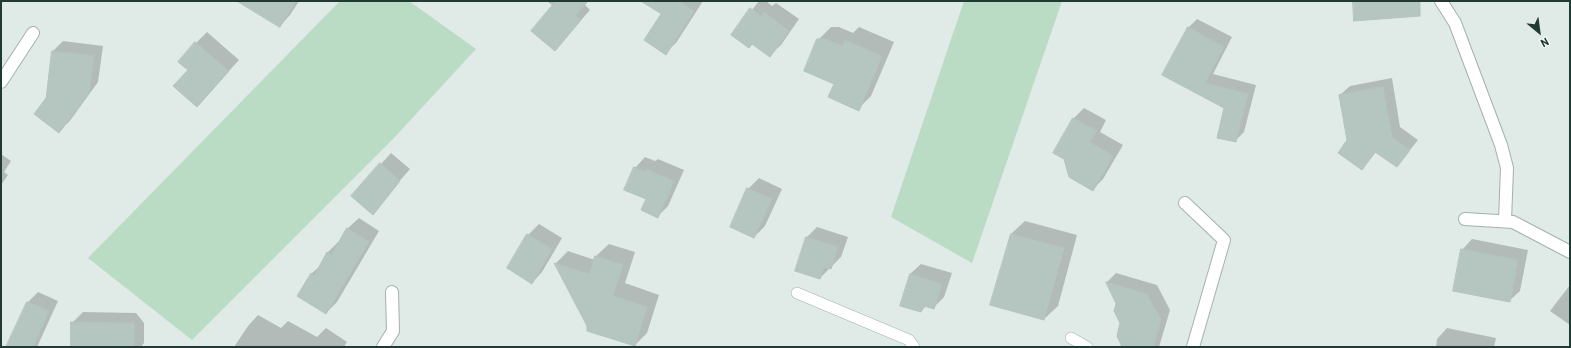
<!DOCTYPE html>
<html>
<head>
<meta charset="utf-8">
<style>
  body { margin:0 }
  #map { position:relative; width:1571px; height:348px; overflow:hidden; background:#e0eae6; font-family:Barlow,sans-serif }
  canvas { display:block }
  .frame { position:absolute; inset:0; border:2px solid #223a34; pointer-events:none }
  .north { position:absolute; left:1519px; top:12px; width:40px; height:40px; -webkit-text-stroke:3px #f0f7f4; paint-order:stroke; rotate:151deg; font-size:11px; font-weight:700; line-height:16px; text-align:center; color:#223a34 }
  .north::after { content:''; display:block; margin:auto; width:14px; height:18px; background:#223a34; clip-path:polygon(50% 0,100% 100%,50% 72%,0 100%) }
</style>
</head>
<body>
<div id="map">
<canvas width="1571" height="348"></canvas>
<div class="frame"></div>
<div class="north">N</div>
</div>
<script>
const g = document.querySelector('canvas').getContext('2d');
g.lineJoin = 'round';
function paint(path, color) { g.fillStyle = color; g.fill(path, 'evenodd'); }
function trace(path, color, width, dash) { g.strokeStyle = color; g.lineWidth = width; g.lineCap = dash ? 'butt' : 'round'; g.setLineDash(dash || []); g.stroke(path); }
const green = new Path2D(`
  M340,1h69l67,48 -83,90 -201,201 -104,-82z
  M964,1h98l-90,262 -81,-46z`);
const shadow = new Path2D(`
  M249,1h50l-9,14 -10,11z
  M547,1h41l-3,4 5,5 -35,40 -2,-44z
  M645,1h58l-27,42 -11,10 -3,-39z
  M759,1h7l6,5 4,-3 23,16 -18,26 -11,10 -17,-12 -21,-8z
  M1197,19l35,18 -19,37 43,11 -12,47 -9,9 -10,-33 -62,-33 25,-47z
  M831,27h8l14,6 6,-6 35,15 -23,54 -13,13 -22,-25 -18,-44z
  M207,32l32,28 -42,46 -8,-36 7,-27z
  M63,41l40,5 -5,36 -29,40 -10,9 -12,-33 6,-47z
  M1392,78l8,49 18,13 -21,26 -21,-14 -14,17 -14,-29 -8,-45 10,-9z
  M1084,108l22,12 -6,12 23,13 -20,34 -10,10 -28,-30 -11,-6 20,-35z
  M391,153l19,16 -38,44 9,-49z
  M1,154l10,7 -7,11 4,3 -7,10z
  M645,157l10,4 3,-2 26,11 -16,36 -10,10 -11,-18 -12,-30z
  M759,178l23,11 -17,37 -11,11 -6,-48z
  M359,218l20,13 -42,71 -11,11 -15,-39 10,-9 7,-13 10,-10 2,1 8,-15z
  M1025,221l52,14 -19,71 -14,13 -52,-15 19,-70z
  M539,224l23,14 -20,34 -10,11 -4,-48z
  M817,227l31,10 -7,20 -21,21 -13,-41z
  M1472,239l56,11 -8,41 -11,10 -47,-51z
  M609,244l26,8 -10,31 34,12 -12,38 -12,12 -47,-19 -32,-63 12,-12 27,9 1,-4z
  M921,264l31,9 -8,24 -10,10 -7,-2 -6,6 -11,-37z
  M1116,273l41,12 13,25 -11,37h-35l-7,-43 -10,-22z
  M1570,285v40l-20,-14z
  M38,292l20,9 -21,46h-30l21,-45z
  M83,312l53,1 8,10v20l-3,4h-69v-24z
  M258,315l23,13 7,-7 29,16 9,-9 21,14 -3,5h-110l14,-21z
  M1447,328l49,10 -2,9h-58l1,-8z`);
const building = new Path2D(`
  M237,1h59l-16,26z
  M556,1h32l-13,15 6,4 -26,31 -24,-20z
  M641,1h37l16,10 -28,44 -22,-15 17,-26z
  M1353,1h67v15l-66,5z
  M750,8l11,8 3,-4 25,19 -19,26 -18,-13 -3,4 -18,-13z
  M1188,27l36,20 -19,36 43,11 -12,48 -19,-4 7,-30 -62,-33z
  M817,39h8l17,7 3,-6 37,16 -23,55 -31,-14 6,-13 -30,-13z
  M195,42l34,29 -32,36 -24,-21 15,-16 -10,-8z
  M52,51l42,5 -5,37 -30,40 -25,-19 12,-16z
  M1383,87l9,50 18,13 -13,17 -22,-15 -13,18 -24,-17 9,-13 -8,-45z
  M1073,118l24,13 -7,11 23,14 -20,35 -24,-14 -5,-18 -11,-6z
  M380,163l20,18 -27,34 -22,-19z
  M634,167l11,5 1,-3 28,12 -16,37 -17,-8 5,-11 -22,-9z
  M747,188l25,11 -18,39 -24,-11z
  M347,228l22,14 -43,72 -29,-18 14,-23 3,3 13,-24 4,3z
  M527,234l25,15 -20,35 -25,-16z
  M1011,234l53,14 -20,72 -54,-15z
  M806,237l32,10 -7,22 -7,-2 -4,12 -25,-8z
  M1461,249l57,11 -8,42 -57,-11z
  M595,256l28,9 -10,31 34,11 -12,39 -48,-15v-5l-33,-63 35,11z
  M910,274l32,10 -8,25 -10,-3 -3,6 -21,-6z
  M1106,282l41,12 14,26 -8,27h-31l-5,-11 3,-13 -6,-12 2,-7z
  M27,302l22,9 -16,36h-27z
  M71,322l63,1v24h-63z`);
const lane = new Path2D(`
  M797,293l112,47 5,7
  M1071,338l16,9`);
const street = new Path2D(`
  M1441,1l14,22 46,122 6,23 -2,53
  M1,82l32,-49
  M1185,203l39,37 -31,107
  M1465,219l48,3 57,30
  M383,347l10,-16 -1,-39`);
paint(green, '#badbc4');
paint(shadow, '#0003');
paint(building, '#b5c5bf');
trace(building, '#b3c3bd', 1);
trace(lane, '#a3b2ad', 12);
trace(street, '#a3b2ad', 14);
trace(lane, '#fff', 11);
trace(street, '#fff', 12);
</script>
</body>
</html>
